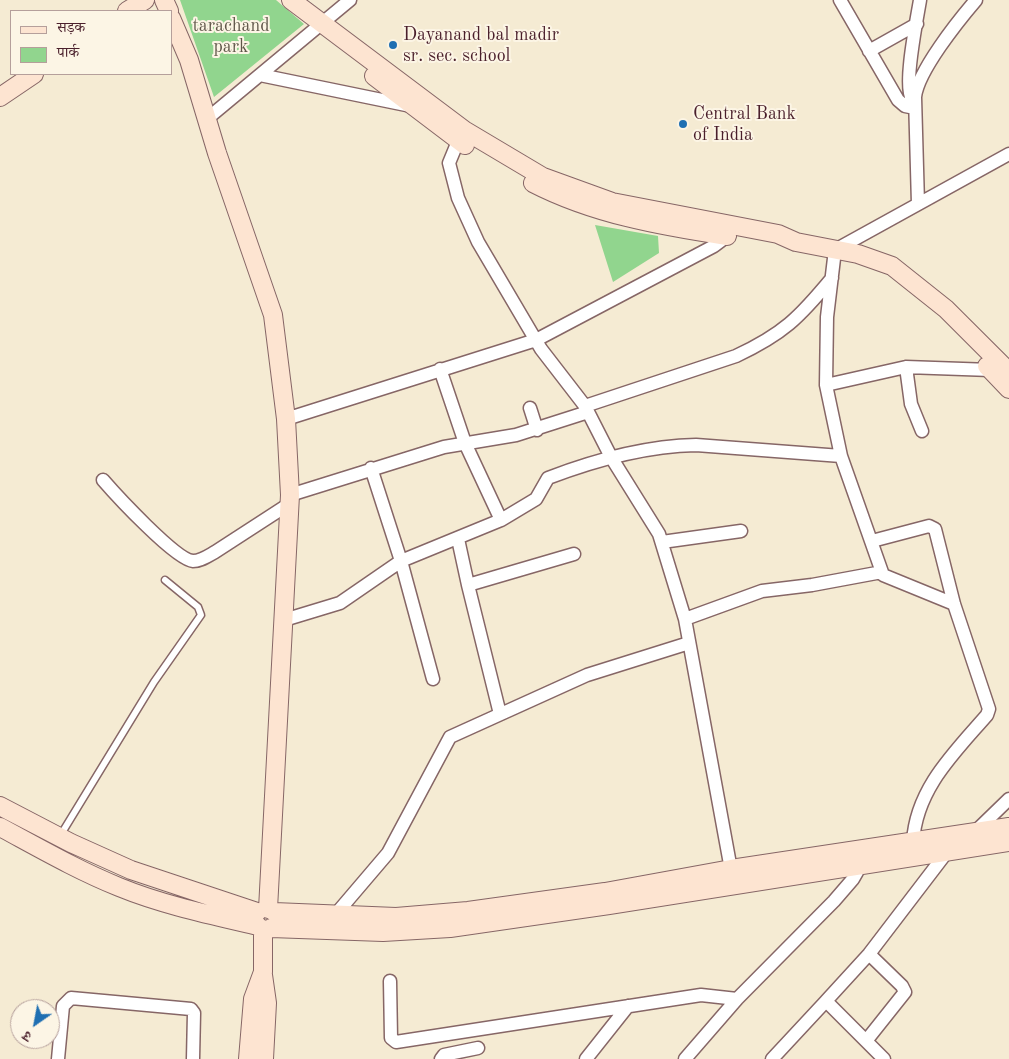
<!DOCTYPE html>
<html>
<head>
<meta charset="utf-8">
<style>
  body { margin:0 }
  #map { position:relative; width:1009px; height:1059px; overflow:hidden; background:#f5ebd3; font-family:"Old Standard TT","Noto Serif Devanagari",serif }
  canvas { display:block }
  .legend { position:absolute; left:10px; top:10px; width:162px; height:65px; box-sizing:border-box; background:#fcf5e5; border:1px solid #b59f9b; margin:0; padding:6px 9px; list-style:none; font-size:15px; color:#4a1f2b }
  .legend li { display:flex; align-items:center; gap:10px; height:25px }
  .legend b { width:25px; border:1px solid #b59f9b }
  .north { position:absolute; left:10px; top:999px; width:50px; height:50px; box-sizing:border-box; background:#fcf5e5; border:1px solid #b59f9b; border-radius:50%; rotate:213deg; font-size:14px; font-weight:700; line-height:20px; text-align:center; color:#4a1f2b }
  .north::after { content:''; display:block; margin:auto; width:18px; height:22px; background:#1f6fb2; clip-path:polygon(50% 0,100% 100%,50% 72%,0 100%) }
</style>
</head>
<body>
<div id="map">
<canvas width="1009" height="1059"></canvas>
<ul class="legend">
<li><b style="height:6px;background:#fde4d1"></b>सड़क</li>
<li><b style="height:14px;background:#91d58e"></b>पार्क</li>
</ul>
<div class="north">उ</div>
</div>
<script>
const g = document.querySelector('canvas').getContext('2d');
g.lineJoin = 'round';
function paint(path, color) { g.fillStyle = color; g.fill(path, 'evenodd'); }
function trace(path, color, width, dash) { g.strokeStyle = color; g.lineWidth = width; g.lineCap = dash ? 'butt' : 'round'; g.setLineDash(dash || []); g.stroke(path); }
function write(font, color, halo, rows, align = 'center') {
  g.font = font + ' "Old Standard TT",serif'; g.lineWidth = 4; g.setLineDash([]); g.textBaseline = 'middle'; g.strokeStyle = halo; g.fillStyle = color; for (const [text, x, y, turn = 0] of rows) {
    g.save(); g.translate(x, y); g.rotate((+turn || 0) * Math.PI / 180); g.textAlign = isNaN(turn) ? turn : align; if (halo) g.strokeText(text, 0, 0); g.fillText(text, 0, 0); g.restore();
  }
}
const green = new Path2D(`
  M180,0h96l28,24 -90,73z
  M595,225l63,11 1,17 -46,29z`);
const lane = new Path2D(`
  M60,836l94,-154 47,-67 -3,-8 -33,-27`);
const street = new Path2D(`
  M840,0l58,100 7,6 10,2
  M869,51l48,-27
  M260,75l151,31
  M912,99c-9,-13 5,-80 8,-99
  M208,118l142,-118
  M461,134l-12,29 9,35 20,44 63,107 44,57 26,51 48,77 26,85 47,256
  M918,204l-3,-107c3,-26 43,-76 61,-97
  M906,367l5,37 11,27
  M440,369l25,74 36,77
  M826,385l80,-18 85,3 5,-3
  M585,406l151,-50c47,-22 63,-38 96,-78
  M530,408l7,22
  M286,419l250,-79 178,-94 8,-6 3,-11
  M371,468l30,93 32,118
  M103,480c13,15 73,80 90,81 8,0 15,-5 22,-9l74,-48
  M290,495l154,-48 72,-12 72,-23
  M458,539l10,46
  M872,541l57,-15 6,3 19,75 35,105 -2,6c-33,38 -71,74 -74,127
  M662,542l79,-11
  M954,604l-71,-29 -42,-119 -15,-71 1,-68 8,-67 174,-96
  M685,619l77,-28 50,-6 70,-13
  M284,620l56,-17 61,-42 100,-41 35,-21 12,-21c47,-18 97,-32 148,-33l145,11
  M500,714l-32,-129 106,-31
  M975,832l34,-33
  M336,914l52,-61 62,-116 137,-62 102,-32
  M390,981l1,57 5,4 305,-47 36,4
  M826,1001l43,-47 81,-106
  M866,1041l39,-49 -3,-6 -33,-32
  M58,1059l5,-53 8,-8 120,11 3,4 -1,46
  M441,1059l3,-4 34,-7
  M586,1059l42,-53
  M685,1059l52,-60 97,-98 19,-22 4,-7 -2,-13
  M772,1059l54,-58 58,58`);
const secondary = new Path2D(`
  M164,0l5,11
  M291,0l173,130 79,47 69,25 166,32 18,8 62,12 34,12 54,43 63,63
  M127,11l18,-11
  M171,18l18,42 28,93 56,162 13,104 4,76 -22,414
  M374,76l91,69
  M0,97l34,-23
  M533,183c60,31 128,43 194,53
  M987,366l22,23
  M0,806l71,37 60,27 126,42
  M0,827c39,21 77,43 119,60 44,18 92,28 139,39
  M274,912l122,5 72,-6 137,-19 126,-23 278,-42
  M271,928l112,4 67,-4 159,-23 400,-63
  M263,975l4,28 -3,56
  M248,1059l5,-60 10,-27v-43`);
const markers = [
  [393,45,5,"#1f6fb2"],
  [683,124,5,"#1f6fb2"]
];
const parkNames = [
  ["tarachand",231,26],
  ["park",231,47]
];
const poiNames = [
  ["Dayanand bal madir",403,35],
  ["sr. sec. school",403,56],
  ["Central Bank",693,114],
  ["of India",693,135]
];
paint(green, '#91d58e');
trace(lane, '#866666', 9);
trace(street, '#866666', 15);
trace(secondary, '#866666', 20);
trace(lane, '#fff', 6);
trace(street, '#fff', 12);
trace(secondary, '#fde4d1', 18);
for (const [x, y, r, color] of markers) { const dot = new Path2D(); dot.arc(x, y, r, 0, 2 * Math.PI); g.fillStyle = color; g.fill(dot); trace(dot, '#fcf5e5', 2); }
write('18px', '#5f5649', '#fcf5e5', parkNames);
write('18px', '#4a1f2b', '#fcf5e5', poiNames, 'left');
</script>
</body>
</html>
